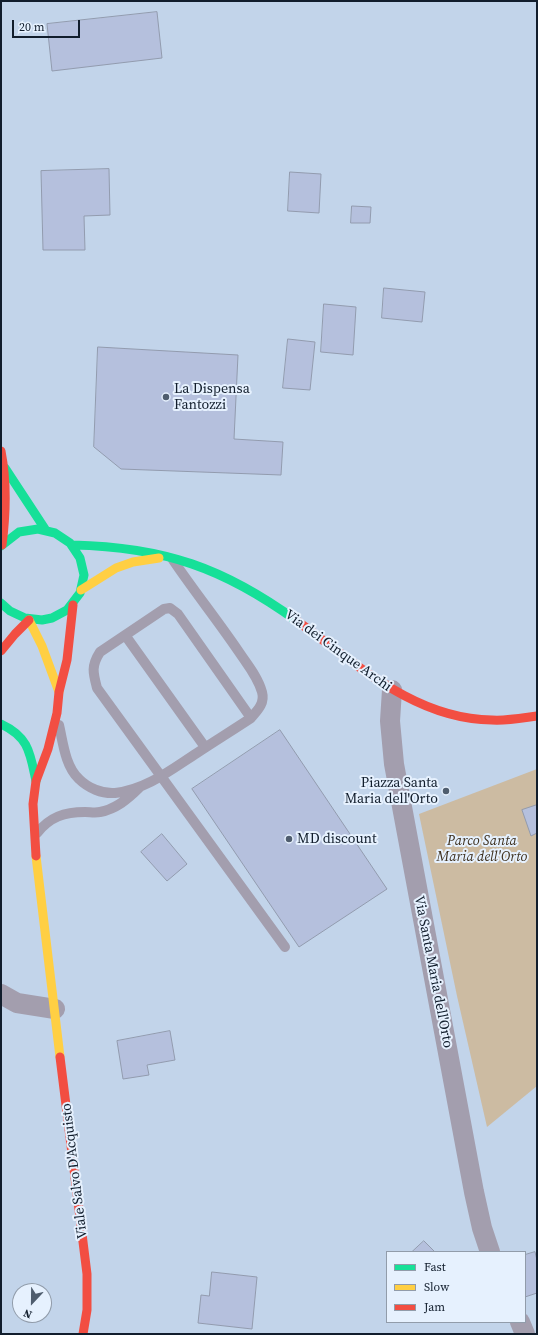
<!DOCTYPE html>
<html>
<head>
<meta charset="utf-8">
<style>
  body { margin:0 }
  #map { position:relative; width:538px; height:1335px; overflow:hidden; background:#c2d4ea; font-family:"Source Serif 4",serif }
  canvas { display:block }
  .frame { position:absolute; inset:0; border:2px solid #111d2c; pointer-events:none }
  .legend { position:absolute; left:386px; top:1251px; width:140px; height:72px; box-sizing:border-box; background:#e6f1fe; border:1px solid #919caa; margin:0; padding:5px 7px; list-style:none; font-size:12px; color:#111d2c }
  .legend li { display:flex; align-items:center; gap:8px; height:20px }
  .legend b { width:20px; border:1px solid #919caa }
  .north { position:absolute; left:12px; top:1283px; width:40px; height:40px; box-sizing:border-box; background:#e6f1fe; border:1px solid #919caa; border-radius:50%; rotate:202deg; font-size:11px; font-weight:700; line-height:16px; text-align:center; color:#111d2c }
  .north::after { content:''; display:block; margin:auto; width:14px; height:18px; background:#4f5d6e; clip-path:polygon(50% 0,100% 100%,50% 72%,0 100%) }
  .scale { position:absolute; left:12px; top:20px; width:68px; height:18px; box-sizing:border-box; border:2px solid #111d2c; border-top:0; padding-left:5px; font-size:12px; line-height:14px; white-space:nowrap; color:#111d2c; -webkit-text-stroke:3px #e6f1fe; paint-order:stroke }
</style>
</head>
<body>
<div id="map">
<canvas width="538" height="1335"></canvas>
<div class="frame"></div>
<ul class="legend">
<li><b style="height:5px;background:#16e098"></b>Fast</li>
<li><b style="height:5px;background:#ffcf43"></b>Slow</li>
<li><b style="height:5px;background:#f24e42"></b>Jam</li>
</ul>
<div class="north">N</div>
<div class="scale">20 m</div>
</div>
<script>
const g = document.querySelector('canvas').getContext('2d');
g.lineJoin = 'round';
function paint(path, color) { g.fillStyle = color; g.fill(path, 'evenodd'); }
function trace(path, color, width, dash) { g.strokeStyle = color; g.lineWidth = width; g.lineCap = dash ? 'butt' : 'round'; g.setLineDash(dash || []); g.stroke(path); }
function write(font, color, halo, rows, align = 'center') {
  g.font = font + ' "Source Serif 4",serif'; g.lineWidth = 4; g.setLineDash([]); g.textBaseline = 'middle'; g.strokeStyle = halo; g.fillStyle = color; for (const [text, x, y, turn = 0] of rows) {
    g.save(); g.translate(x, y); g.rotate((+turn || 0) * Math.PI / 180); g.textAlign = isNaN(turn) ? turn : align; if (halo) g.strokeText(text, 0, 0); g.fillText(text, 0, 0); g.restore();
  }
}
const green = new Path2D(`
  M537,769v317l-50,41 -30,-131 -38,-182z`);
const building = new Path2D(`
  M157,12l5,46 -110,13 -5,-47z
  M109,169l1,46 -26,1 1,34h-42l-2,-79z
  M290,172l31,2 -2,39 -31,-2z
  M352,206l19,1 -1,16h-19z
  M384,288l41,4 -3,30 -40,-4z
  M324,304l32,3 -3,48 -32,-3z
  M288,339l27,3 -5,48 -27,-2z
  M98,347l140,8 -4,84 49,3 -2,33 -160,-6 -27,-22z
  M280,730l107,159 -88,58 -107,-158z
  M537,805v28l-6,3 -9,-26z
  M162,834l25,30 -20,17 -26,-29z
  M170,1031l5,29 -28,5 2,10 -26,4 -6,-38z
  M424,1241l11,11h-23z
  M535,1252l2,8v33l-12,4v-42z
  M212,1272l45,5 -5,52 -54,-6 3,-28 8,1z`);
const lane = new Path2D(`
  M125,635l80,112
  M251,718l-73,-104 -8,-6 -6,1 -64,43c-9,14 -7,21 -3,36l188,259
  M59,725c4,17 6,41 20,54 9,9 23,15 36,14 31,-3 57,-24 82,-40 18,-12 36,-23 54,-35 7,-8 14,-15 11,-26 -4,-15 -15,-28 -23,-40 -21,-31 -45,-61 -66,-92
  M37,833c13,-16 27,-21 48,-21 5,0 10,1 15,0 16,-3 28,-13 39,-24`);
const street = new Path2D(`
  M392,690l-2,31 4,43 80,428 8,36 8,24
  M1,994l16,9 38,6
  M520,1322l5,12`);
const fast = new Path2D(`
  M5,468l40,61
  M73,545c91,2 151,23 224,76
  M1,546l18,-14 19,-3 17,4 15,10 10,15 4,17 -4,18 -13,17 -15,8 -10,2 -17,-2 -15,-7 -9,-8
  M1,724c28,13 29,29 35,57`);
const slow = new Path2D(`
  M81,590l35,-22 17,-6 26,-4
  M29,620l13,26 17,46
  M36,856l24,201`);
const jam = new Path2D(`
  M1,451c6,31 5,63 1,94
  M297,621c59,42 117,98 195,99 15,1 30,-2 45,-4
  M1,651l14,-17 14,-14
  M36,856l-3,-52 3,-23 12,-32 9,-36 2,-21 8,-32 6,-55
  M60,1057l27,217v36l-4,24`);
const markers = [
  [166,397,4,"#4f5d6e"],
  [446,791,4,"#4f5d6e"],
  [289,839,4,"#4f5d6e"]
];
const poiNames = [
  ["La Dispensa",174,389],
  ["Fantozzi",174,405],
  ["Piazza Santa",438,783,"right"],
  ["Maria dell'Orto",438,799,"right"],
  ["MD discount",297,839]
];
const streetNames = [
  ["Via dei Cinque Archi",338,651,36],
  ["Via Santa Maria dell'Orto",433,972,79],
  ["Viale Salvo D'Acquisto",75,1171,-97]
];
const parkNames = [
  ["Parco Santa",482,841],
  ["Maria dell'Orto",482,857]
];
paint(green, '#ccbba2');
paint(building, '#b5c0dd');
trace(building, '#929bae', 1);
trace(lane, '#a39eae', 10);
trace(street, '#a39eae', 20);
trace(fast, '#16e098', 9);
trace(slow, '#ffcf43', 9);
trace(jam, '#f24e42', 9);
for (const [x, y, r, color] of markers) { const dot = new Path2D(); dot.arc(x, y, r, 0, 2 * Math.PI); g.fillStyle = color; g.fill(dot); trace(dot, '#e6f1fe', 1.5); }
write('14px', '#111d2c', '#e6f1fe', poiNames, 'left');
write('14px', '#111d2c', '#e6f1fe', streetNames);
write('italic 14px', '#3e301e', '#e6f1fe', parkNames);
</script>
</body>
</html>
